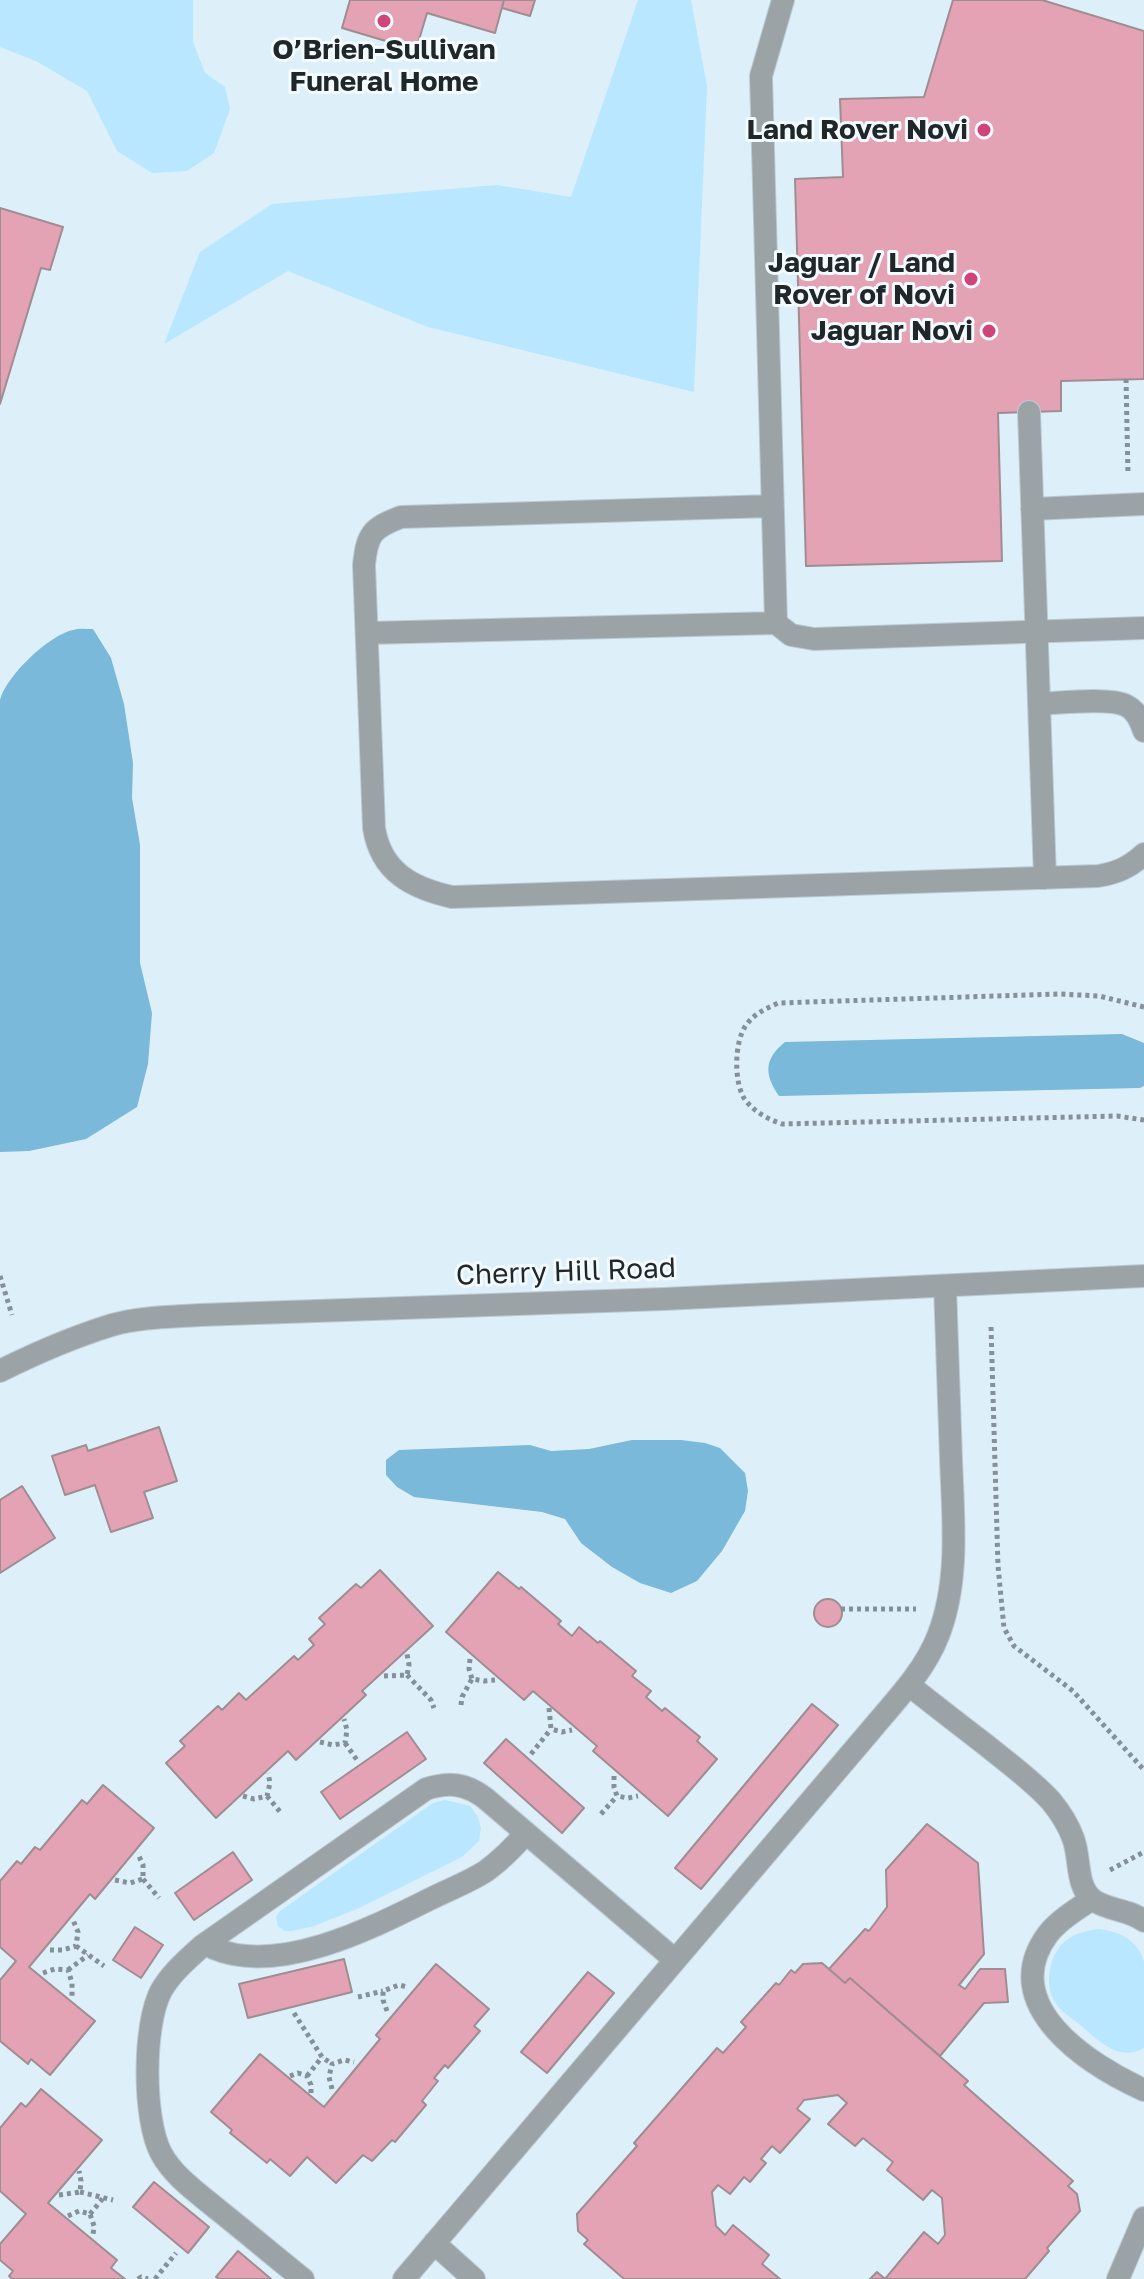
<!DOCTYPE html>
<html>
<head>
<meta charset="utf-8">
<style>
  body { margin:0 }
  canvas { display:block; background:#ddeff9 }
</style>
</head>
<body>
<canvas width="1144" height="2279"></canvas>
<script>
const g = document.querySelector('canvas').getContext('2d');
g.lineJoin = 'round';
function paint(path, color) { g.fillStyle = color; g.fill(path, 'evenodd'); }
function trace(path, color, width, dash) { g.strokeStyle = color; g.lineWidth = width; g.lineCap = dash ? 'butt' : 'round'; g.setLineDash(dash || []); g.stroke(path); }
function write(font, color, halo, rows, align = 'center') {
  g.font = font + ' "Golos Text",sans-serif'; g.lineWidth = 6; g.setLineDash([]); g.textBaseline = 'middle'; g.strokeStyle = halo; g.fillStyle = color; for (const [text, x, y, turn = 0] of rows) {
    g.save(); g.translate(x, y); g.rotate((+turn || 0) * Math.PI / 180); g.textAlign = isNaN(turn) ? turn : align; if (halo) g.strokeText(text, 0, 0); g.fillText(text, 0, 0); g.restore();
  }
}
const green = new Path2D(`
  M0,0h193v42l12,31 20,14 5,22 -16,44 -27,18 -35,2 -35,-22 -30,-60 -51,-30 -36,-14z
  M638,0h53l16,86 -13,306 -266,-65 -140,-56 -124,73 36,-92 72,-48 225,-19 74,12z
  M445,1800l25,6 8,11 3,11 -2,13 -17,16 -105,52 -43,17 -22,5h-8l-6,-5 -2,-9 4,-6 153,-108z
  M1098,1929c21,2 40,11 46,33v86c-26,15 -47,-9 -66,-25 -8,-6 -18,-12 -23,-21 -12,-18 -5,-51 13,-63 8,-6 19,-8 30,-10z`);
const water = new Path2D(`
  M93,629l18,29 13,46 9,59 -1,35 8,47v118l12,50 -4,51 -11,43 -51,32 -57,12 -29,1v-452c6,-24 49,-65 73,-70 6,-2 14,-1 20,-1z
  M1122,1034l22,9v43l-4,2 -361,8c-15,-22 -15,-37 6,-54z
  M632,1440h49l24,3 15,5 25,25 3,18 -3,20 -23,40 -25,30 -26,12 -31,-10 -28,-16 -31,-24 -16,-24 -23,-7 -128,-15 -17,-10 -11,-12v-15l13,-10 131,-5 21,6 38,-2z`);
const building = new Path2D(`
  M350,0h154l-9,33 -68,-20 -11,37 -74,-22z
  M504,0h31l-5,16 -28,-8z
  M953,0h89l102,31v348l-83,2v30l-63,2 4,148 -196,5 -11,-387 48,-2 -3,-78 84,-2z
  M0,208l63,19 -13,43 -9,-2 -41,136z
  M159,1427l18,54 -33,11 9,26 -42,14 -16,-47 -30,10 -13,-39 34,-11 2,6z
  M22,1486l33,52 -55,35v-73z
  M380,1570l53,56 -71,65 4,4 -70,65 -8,-9 -72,67 -50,-55 19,-17 -5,-5 38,-35 4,4 17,-17 7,7 48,-44 4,4 16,-15 -5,-6 16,-15 -6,-6 37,-34 5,4z
  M498,1572l21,17 2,-2 40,34 -3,3 14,12 7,-9 19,16 2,-2 36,30 -4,5 19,15 -5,6 16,14 3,-3 35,29 -3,4 20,18 -49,57 -75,-65 4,-5 -64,-55 -9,9 -78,-68z
  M814 1613a14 14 0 1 1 28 0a14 14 0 1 1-28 0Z
  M812,1704l26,21 -137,164 -26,-21z
  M407,1732l19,27 -86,60 -19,-27z
  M506,1739l78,69 -22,25 -78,-70z
  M103,1785l51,43 -59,71 -5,-5 -61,73 66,54 -45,54 -19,-16 -3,5 -28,-23v-61l16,-19 -16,-14v-66l17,-20 4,3 14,-17 5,3 42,-50 5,4z
  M927,1824l51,39 6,91 -25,31 6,4 15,-20h25l3,33 -24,1 -44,53 -90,-78 -5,5 -16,-14 36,-40 4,2 18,-24 -1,-37z
  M233,1852l19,28 -58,40 -19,-27z
  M135,1927l28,18 -22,33 -28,-18z
  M344,1959l8,33 -104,26 -9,-34z
  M822,1963l23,20 5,-5 118,103 -4,4 109,96 -5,5 9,8 3,17 -33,37 2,3 -24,28h-155l7,-7 8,7 39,-47 14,12 7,-9 -3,-37 -10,-8 -9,10 -36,-30 6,-8 -30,-24 -8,8 -27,-22 19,-21 -9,-8 -34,5 -7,9 13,10 -30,34 -8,-7 -11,13 5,4 -16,19 -6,-5 -14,17 -12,-9 -6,7 4,34 9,9 8,-10 36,30 -7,9 18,15h-156l-40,-35 4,-4 -10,-9 -1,-17 60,-68 -3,-3 83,-95 6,5 23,-26 -5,-5 35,-39 3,2 12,-15 4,3 8,-9z
  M436,1964l53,45 -15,17 6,5 -32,37 -3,-3 -11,13 4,3 -16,20 4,4 -31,37 -3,-2 -20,21 -9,-6 -27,28 -29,-26 -17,19 -20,-17 -3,4 -37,-30 2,-3 -21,-18 49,-58 64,53 56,-68 -4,-4z
  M588,1972l26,21 -67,80 -26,-21z
  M41,2089l61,51 -54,63 69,57 -6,8 14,11h-113l-3,-3 4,-5 -13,-11v-16l26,-30 -26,-23v-63l21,-25 5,4z
  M154,2182l55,45 -21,26 -55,-46z
  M238,2251l33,28h-52l-3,-2z`);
const path = new Path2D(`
  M1126,379l2,95
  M1144,1007l-45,-11 -40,-2 -281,9c-12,6 -23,10 -31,21 -13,15 -14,61 -1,77 10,12 22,18 36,23l335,-8 27,4
  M0,1276l12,39
  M991,1327l7,239 6,62 10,18 59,45 71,79
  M841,1609h75
  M470,1659l-1,10 3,10 12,2 11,-1
  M407,1675l24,25 3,8
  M384,1676l23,-1 2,-10 -2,-11
  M461,1705l1,-8 10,-18
  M549,1708l2,21 11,3 10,-2
  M320,1742l13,3 12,-2 2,-13 -3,-11
  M345,1743l12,17
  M531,1754l20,-25
  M614,1776v11l3,9 11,2 10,-2
  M243,1796l11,3 13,-3 3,-13 -2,-10
  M267,1796l14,17
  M601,1814l16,-18
  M1110,1870l34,-18
  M143,1879l16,19
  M115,1880l15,3 13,-4v-14l-5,-11
  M76,1946l28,20
  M50,1950h13l13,-4 2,-14 -5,-12
  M68,1970l20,-15
  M43,1973l12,-4 13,1 4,13v13
  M358,1997l25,-6
  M387,2011l-4,-11v-9l16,-6 9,2
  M294,2013l28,44 10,7
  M290,2076l8,-3 9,3 4,9v8
  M307,2076l15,-19
  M332,2089l-3,-12 3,-13 12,-4 10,2
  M80,2192l33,8
  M59,2195l21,-3 1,-11 -2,-10
  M90,2214l14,-17
  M68,2216l11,-5 11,3 4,12 -1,10
  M138,2279l3,-2 7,2
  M155,2279l21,-26`);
const service = new Path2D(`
  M783,0l-22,76 15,547 15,12 23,4 330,-11
  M1029,412l16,466
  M772,506l-371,11c-29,11 -34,17 -37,48l10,263c7,44 38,60 78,69l646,-21c19,-3 32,-9 46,-22
  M1032,509l112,-5
  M367,633l409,-10
  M1039,704c21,-1 71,-7 88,2 10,5 14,16 17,25
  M909,1685c25,20 51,40 77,60 22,18 46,35 65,56 9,11 17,23 22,37 8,20 2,48 20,62 16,11 36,9 51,21
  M1092,1899c-15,10 -33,21 -44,35 -53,71 41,131 96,156
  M209,1942l4,6c65,28 159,-20 217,-49 18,-9 39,-17 56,-28 15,-11 28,-24 40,-38
  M434,2243l40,36
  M303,2279c-29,-23 -57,-47 -86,-70 -19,-16 -44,-33 -56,-56 -18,-34 -18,-128 0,-162 10,-18 26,-31 41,-45l224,-157c23,-7 39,-6 59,9l190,162
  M404,2279l467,-549c24,-29 53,-58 67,-94 22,-55 15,-120 13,-177 -2,-58 -4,-115 -6,-173
  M1118,2279l26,-61`);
const minor = new Path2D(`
  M0,1371c36,-18 73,-34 112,-46 28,-8 59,-8 88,-10l464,-16 480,-23`);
const markers = [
  [384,21,8,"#cf4479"],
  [984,130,8,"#cf4479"],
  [971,279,8,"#cf4479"],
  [989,331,8,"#cf4479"]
];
const poiNames = [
  ["O’Brien-Sullivan",384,50,"center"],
  ["Funeral Home",384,82,"center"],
  ["Land Rover Novi",968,130],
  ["Jaguar / Land",955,263],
  ["Rover of Novi",955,295],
  ["Jaguar Novi",973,331]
];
const streetNames = [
  ["Cherry Hill Road",566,1272,-2]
];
paint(green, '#b8e7ff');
paint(water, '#7ab9d9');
paint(building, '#e3a3b5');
trace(building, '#9f8d92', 2);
trace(service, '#bbcbd4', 24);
trace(minor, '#bbcbd4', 24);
trace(path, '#849198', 5, [4, 4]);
trace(service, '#9ba3a7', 22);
trace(minor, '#9ba3a7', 22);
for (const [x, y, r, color] of markers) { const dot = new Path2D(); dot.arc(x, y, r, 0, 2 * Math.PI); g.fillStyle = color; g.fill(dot); trace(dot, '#f3fbfe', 3); }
write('bold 28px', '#20272a', '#f3fbfe', poiNames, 'right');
write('28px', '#20272a', '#f3fbfe', streetNames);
</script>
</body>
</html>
